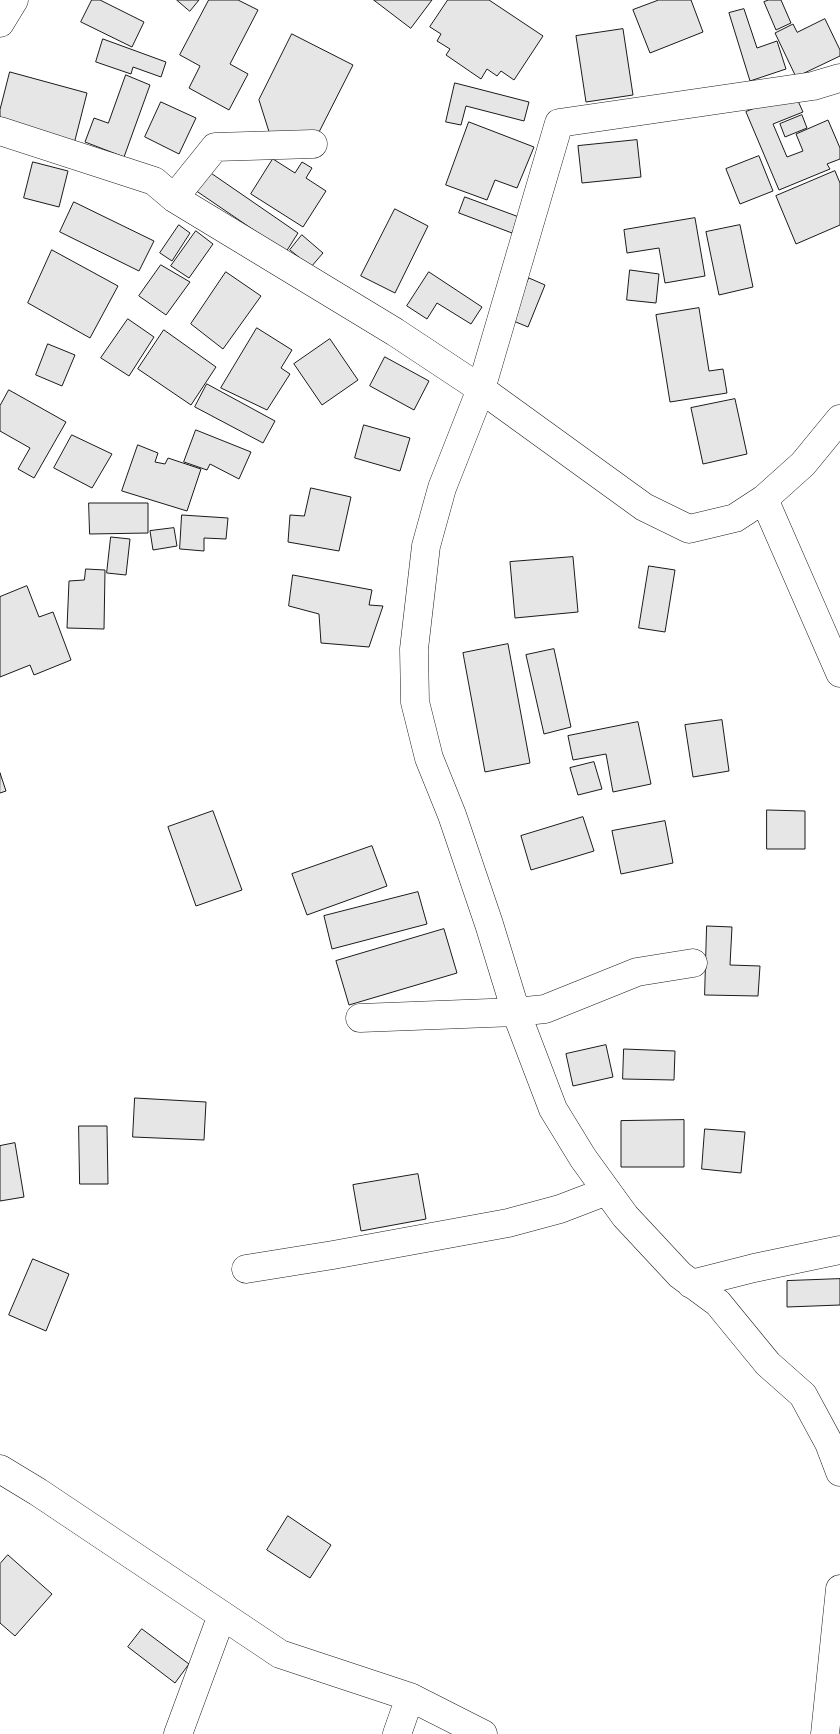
<!DOCTYPE html>
<html>
<head>
<meta charset="utf-8">
<style>
  body { margin:0 }
  canvas { display:block; background:#fff }
</style>
</head>
<body>
<canvas width="840" height="1734"></canvas>
<script>
const g = document.querySelector('canvas').getContext('2d');
g.lineJoin = 'round';
function paint(path, color) { g.fillStyle = color; g.fill(path, 'evenodd'); }
function trace(path, color, width, dash) { g.strokeStyle = color; g.lineWidth = width; g.lineCap = dash ? 'butt' : 'round'; g.setLineDash(dash || []); g.stroke(path); }
const building = new Path2D(`
  M92,0h8l44,22 -12,25 -51,-25z
  M177,0h22l-9,11z
  M209,0h29l20,10 -28,54 18,10 -19,36 -40,-22 11,-22 -20,-11z
  M374,0h58l-21,28z
  M448,0h41l54,36 -29,44 -13,-9 -4,5 -10,-7 -6,10 -35,-24 4,-6 -13,-8 4,-7 -11,-7z
  M659,0h32l12,32 -53,21 -17,-43z
  M769,0h12l10,23 -15,7 -12,-28z
  M744,9l13,39 20,-7 9,28 -36,12 -21,-68z
  M825,19l15,31v6l-44,21 -21,-44 18,-9 4,8z
  M623,29l10,66 -47,7 -10,-66z
  M292,34l61,31 -37,73h-45l-12,-38z
  M103,39l63,23 -5,15 -28,-10 -2,7 -35,-12z
  M10,72l77,21 -13,51 -74,-20v-14z
  M126,75l24,10 -26,72 -39,-15 9,-24 14,5z
  M455,83l74,19 -5,19 -58,-15 -5,19 -15,-3z
  M794,92l9,20 -30,12 14,33 16,-6 -7,-17 32,-14 12,28v11l-13,5 3,5 -51,21 -33,-78z
  M161,102l35,16 -17,36 -34,-17z
  M802,115l5,13 -22,9 -5,-13z
  M469,122l65,25 -17,41 -22,-8 -8,20 -41,-15z
  M637,140l4,37 -59,6 -4,-37z
  M759,156l14,35 -33,13 -14,-35z
  M273,159l22,14 7,-11 10,6 -6,10 20,13 -23,36 -52,-33z
  M33,162l35,9 -9,36 -35,-9z
  M205,169l93,64 -12,19 -94,-64z
  M835,171l5,12v42l-44,19 -20,-48z
  M465,197l54,20 -7,16 -53,-20z
  M74,202l80,39 -15,30 -79,-39z
  M395,209l33,17 -33,67 -34,-17z
  M695,218l10,58 -40,7 -6,-35 -32,5 -3,-23z
  M179,225l11,8 -18,28 -12,-8z
  M740,225l13,62 -34,8 -13,-63z
  M196,231l17,13 -24,34 -18,-12z
  M302,235l21,18 -12,14 -21,-17z
  M52,250l66,36 -28,52 -62,-35z
  M161,265l29,17 -24,33 -27,-19z
  M630,270l29,4 -3,29 -29,-3z
  M226,272l35,24 -38,53 -32,-25z
  M429,272l53,35 -11,17 -34,-21 -10,16 -20,-13z
  M529,278l16,7 -17,42 -17,-7z
  M699,308l10,63 14,-2 4,24 -57,9 -14,-87z
  M128,319l26,18 -25,39 -28,-18z
  M257,328l35,22 -11,18 9,6 -23,36 -46,-22z
  M164,330l52,37 -25,38 -53,-36z
  M330,339l28,41 -36,25 -28,-41z
  M48,344l27,11 -13,31 -26,-11z
  M385,357l44,24 -15,29 -44,-24z
  M207,384l68,37 -12,22 -68,-36z
  M9,390l57,32 -32,56 -16,-9 12,-21 -30,-17v-25z
  M735,399l12,55 -44,10 -12,-56z
  M364,425l46,13 -10,33 -45,-13z
  M196,430l55,22 -12,27 -29,-15 -3,6 -23,-8z
  M72,435l40,19 -20,34 -38,-20z
  M138,445l20,8 -3,9 10,2 3,-6 33,11 -14,42 -65,-20z
  M311,488l40,9 -12,54 -51,-9 2,-27 14,1z
  M89,503h59v30l-58,1z
  M182,515l46,3 -2,21 -22,-1v13l-24,-2z
  M174,528l3,18 -24,4 -3,-19z
  M111,537l19,2 -4,36 -19,-2z
  M573,557l5,55 -63,6 -5,-56z
  M649,566l26,4 -10,62 -26,-4z
  M86,569l19,1 -1,59 -37,-1 2,-47 15,-1z
  M293,575l79,15 -3,15 14,1 -14,41 -48,-4 -2,-29 -30,-8z
  M27,586l12,31 14,-5 18,48 -37,15 -4,-10 -30,12v-80z
  M508,644l22,119 -45,9 -22,-119z
  M554,649l17,78 -27,7 -18,-79z
  M722,720l7,51 -36,6 -8,-52z
  M638,722l13,62 -38,8 -7,-38 -33,6 -5,-24z
  M594,762l8,27 -24,6 -8,-27z
  M0,773l6,18 -6,2z
  M767,810l38,1v38h-38z
  M213,811l29,79 -46,16 -28,-79z
  M583,817l11,34 -63,19 -10,-34z
  M665,821l8,42 -52,11 -9,-43z
  M372,846l15,40 -80,29 -15,-41z
  M418,892l9,32 -95,25 -8,-33z
  M707,926l25,1 -2,38 30,1 -2,30 -53,-1z
  M444,929l13,44 -108,32 -13,-44z
  M606,1045l7,32 -40,9 -7,-32z
  M624,1049l51,2 -1,29 -51,-1z
  M135,1098l71,4 -2,38 -71,-3z
  M684,1120v47h-63v-46z
  M79,1126h28l1,58h-28z
  M705,1129l40,3 -4,41 -39,-4z
  M15,1143l9,54 -24,4v-55z
  M418,1174l8,45 -65,12 -8,-46z
  M33,1259l36,15 -23,57 -37,-16z
  M840,1279v26l-53,2v-26z
  M288,1516l43,29 -21,33 -43,-28z
  M8,1555l44,39 -37,42 -15,-13v-59z
  M142,1629l47,35 -14,19 -47,-36z`);
const minor = new Path2D(`
  M0,23l14,-23
  M840,78l-27,8 -254,37 -78,266 -39,99 -16,58 -12,103 1,53 14,56 23,57 37,109 27,88 37,97 30,49 42,58 55,59 38,28 50,61 35,31 26,48 11,29
  M0,131l154,50 20,17 221,134 86,57 163,118 45,22 46,-11 29,-19 39,-35 37,-45
  M174,198l41,-51 98,-3
  M764,499l76,174
  M360,1018l156,-6 29,-3 92,-37 56,-9
  M246,1269l87,-14 175,-32 52,-14 47,-18
  M691,1284l63,-16 86,-18
  M0,1469l38,23 242,162 130,43 73,37
  M178,1734l44,-119
  M397,1734l13,-37
  M825,1734l15,-145`);
paint(building, '#e6e6e6');
trace(building, '#1a1a1a', 1);
trace(minor, '#1a1a1a', 29);
trace(minor, '#fff', 28);
</script>
</body>
</html>
